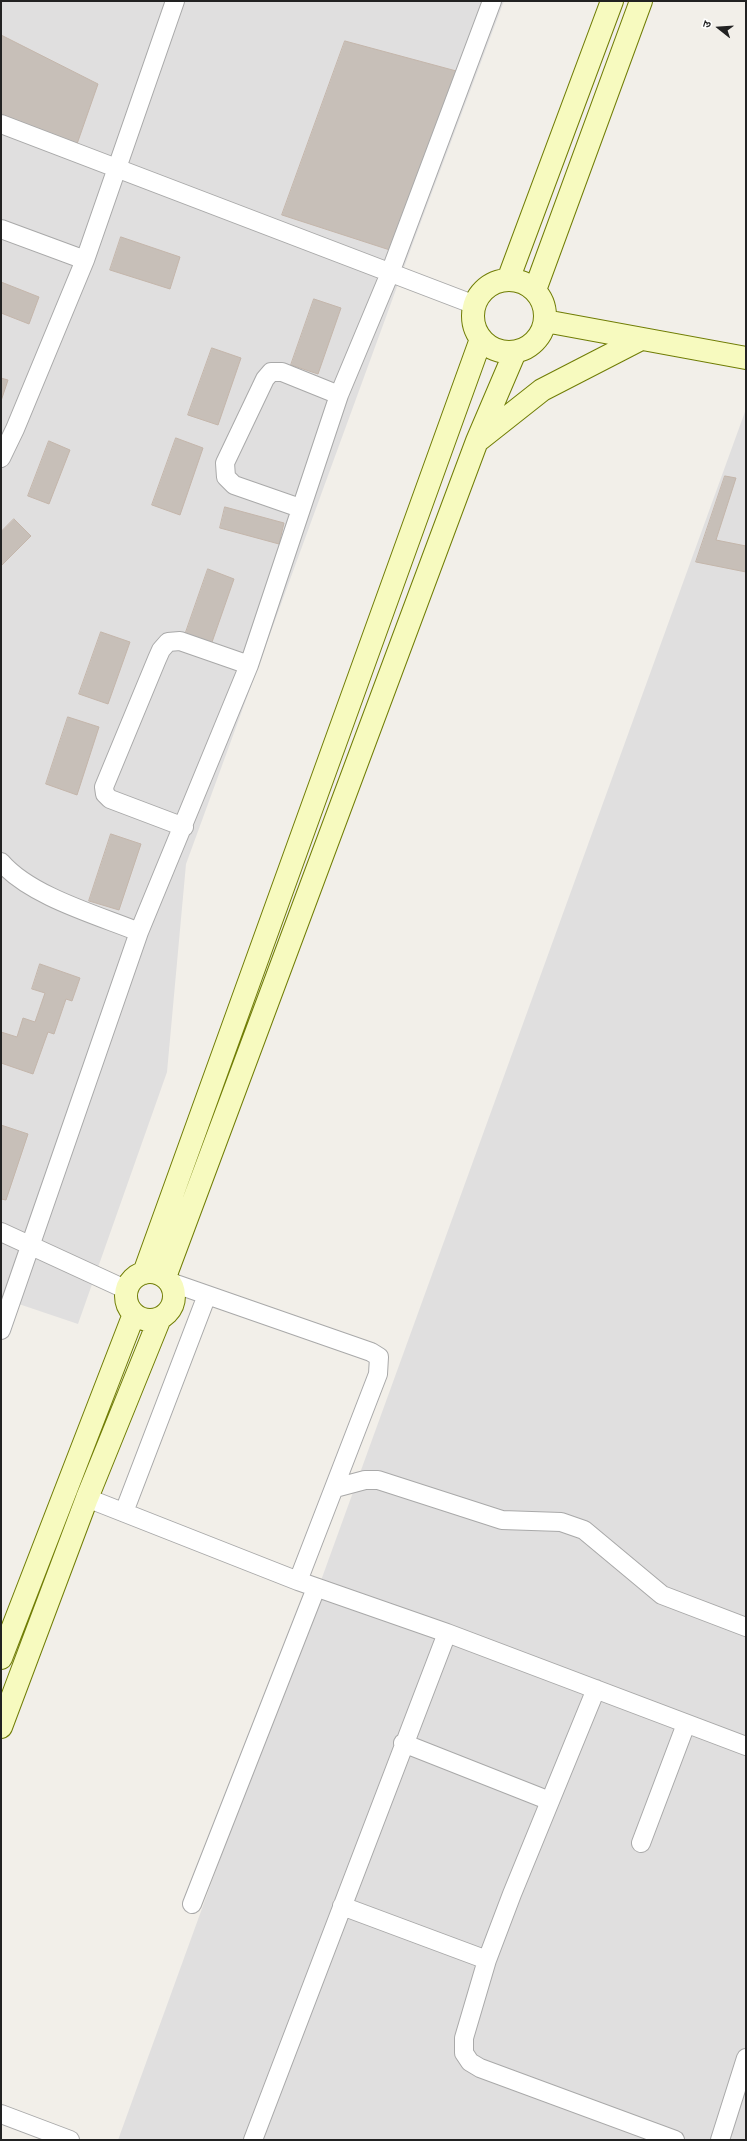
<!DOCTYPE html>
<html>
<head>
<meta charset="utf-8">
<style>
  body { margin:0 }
  #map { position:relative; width:747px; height:2141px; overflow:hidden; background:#f2efe9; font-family:"DejaVu Sans","Noto Sans Devanagari",sans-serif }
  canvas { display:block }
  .frame { position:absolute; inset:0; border:2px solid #222; pointer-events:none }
  .north { position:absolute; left:699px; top:8px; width:40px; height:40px; -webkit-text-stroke:3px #fff; paint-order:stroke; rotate:287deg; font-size:11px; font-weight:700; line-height:16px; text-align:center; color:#222 }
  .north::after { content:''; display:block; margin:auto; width:14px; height:18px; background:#222; clip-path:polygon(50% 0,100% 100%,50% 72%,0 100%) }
</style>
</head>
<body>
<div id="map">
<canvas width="747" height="2141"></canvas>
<div class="frame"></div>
<div class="north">उ</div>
</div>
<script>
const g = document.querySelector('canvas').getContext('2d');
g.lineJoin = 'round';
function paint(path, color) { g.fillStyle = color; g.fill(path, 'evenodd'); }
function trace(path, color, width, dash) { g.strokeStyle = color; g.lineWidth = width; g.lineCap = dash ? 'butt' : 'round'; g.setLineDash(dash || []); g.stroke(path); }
const residential = new Path2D(`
  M1,1h503l-91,242 -227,621 -19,208 -89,252 -77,-26z
  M746,409v1731h-628z`);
const building = new Path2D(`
  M1,35l97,49 -21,60 -76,-30z
  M345,41l115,31 -64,180 -114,-37z
  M121,237l59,20 -10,32 -60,-19z
  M1,282l38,15 -10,27 -28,-11z
  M314,299l27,9 -23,66 -27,-9z
  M212,348l29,10 -23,67 -30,-10z
  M1,378l7,2 -7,21z
  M176,438l27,10 -23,67 -28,-10z
  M49,441l21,9 -21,54 -21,-8z
  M725,476l11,2 -20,62 30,6v26l-50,-10z
  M225,507l59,16 -5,21 -59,-16z
  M14,519l17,17 -30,30v-34z
  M208,569l26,10 -23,66 -26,-10z
  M101,632l29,10 -22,62 -29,-10z
  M68,717l31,10 -22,68 -31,-11z
  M111,834l30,10 -22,66 -30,-9z
  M40,964l40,14 -8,23 -6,-2 -12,35 -6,-2 -15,42 -32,-11v-31l16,5 6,-19 12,4 10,-29 -13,-4z
  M1,1125l27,9 -22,66 -5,-1z`);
const street = new Path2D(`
  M1,124l474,181
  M1,229l84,31
  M1,458l14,-29 70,-169 90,-259
  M300,508l-66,-23 -8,-8 -1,-14 40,-84 6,-7h11l57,23
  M184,827l-74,-28 -5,-5 -1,-7 53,-128 4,-9 7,-8 12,-1 69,24
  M1,862c29,34 96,53 138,70
  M1,1232l126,58
  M170,1282l201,70 8,5 -1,17 -80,207
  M1,1330l138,-398 110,-267 90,-270 51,-122 102,-272
  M335,1488l30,-8h13l124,40 59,2 23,8 78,65 84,32
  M87,1498l211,83 149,52 299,113
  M124,1512l83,-217
  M596,1689l-84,205 -25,66 -23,78v15l6,9 10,6 195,72
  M403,1743l147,58
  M641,1843l45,-119
  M192,1904l124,-316
  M342,1906l145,54
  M1,2114l69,26
  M253,2140l194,-507
  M720,2140l26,-82`);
const secondary = new Path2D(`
  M508,280l104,-279
  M473 316a36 36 0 1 1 72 0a36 36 0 1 1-72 0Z
  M535,290l106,-289
  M545,321l201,37
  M480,439l62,-49 99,-51
  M126 1296a24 24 0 1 1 48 0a24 24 0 1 1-48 0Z
  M144,1273l337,-934
  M165,1277l312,-836 38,-89
  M1,1658l133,-344
  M1,1727l86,-229 73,-180`);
paint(residential, '#e0dfdf');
paint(building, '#c7bfb8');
trace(building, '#c4b6ab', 1);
trace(street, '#a9a9a9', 20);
trace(secondary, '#707d05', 24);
trace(street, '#fff', 18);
trace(secondary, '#f7fabf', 22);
</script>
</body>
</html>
